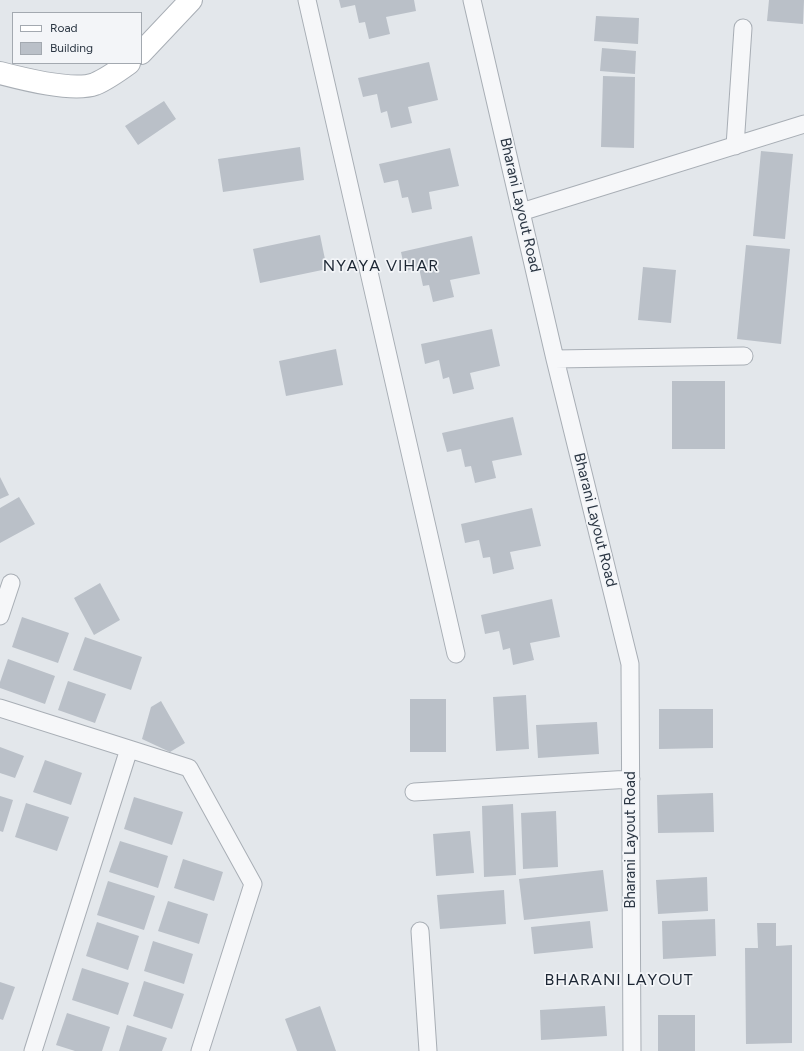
<!DOCTYPE html>
<html>
<head>
<meta charset="utf-8">
<style>
  body { margin:0 }
  #map { position:relative; width:804px; height:1051px; overflow:hidden; background:#e3e7eb; font-family:Figtree,sans-serif }
  canvas { display:block }
  .legend { position:absolute; left:12px; top:12px; width:130px; height:52px; box-sizing:border-box; background:#f3f5f8; border:1px solid #a3a9b0; margin:0; padding:5px 7px; list-style:none; font-size:12px; color:#2b3643 }
  .legend li { display:flex; align-items:center; gap:8px; height:20px }
  .legend b { width:20px; border:1px solid #a3a9b0 }
</style>
</head>
<body>
<div id="map">
<canvas width="804" height="1051"></canvas>
<ul class="legend">
<li><b style="height:5px;background:#fff"></b>Road</li>
<li><b style="height:11px;background:#bac0c8"></b>Building</li>
</ul>
</div>
<script>
const g = document.querySelector('canvas').getContext('2d');
g.lineJoin = 'round';
function paint(path, color) { g.fillStyle = color; g.fill(path, 'evenodd'); }
function trace(path, color, width, dash) { g.strokeStyle = color; g.lineWidth = width; g.lineCap = dash ? 'butt' : 'round'; g.setLineDash(dash || []); g.stroke(path); }
function write(font, color, halo, rows, align = 'center') {
  g.font = font + ' Figtree,sans-serif'; g.lineWidth = 3.5; g.setLineDash([]); g.textBaseline = 'middle'; g.strokeStyle = halo; g.fillStyle = color; for (const [text, x, y, turn = 0] of rows) {
    g.save(); g.translate(x, y); g.rotate((+turn || 0) * Math.PI / 180); g.textAlign = isNaN(turn) ? turn : align; if (halo) g.strokeText(text, 0, 0); g.fillText(text, 0, 0); g.restore();
  }
}
const building = new Path2D(`
  M339,0h75l2,11 -30,6 4,17 -21,5 -4,-17 -6,1 -4,-18 -14,3z
  M769,0h35l-1,24 -36,-3z
  M596,16l43,2 -1,26 -44,-3z
  M602,48l34,3 -1,23 -35,-3z
  M429,62l9,38 -30,7 4,16 -21,5 -4,-17 -6,2 -4,-19 -14,3 -5,-19z
  M603,76l32,1 -1,71 -33,-1z
  M164,101l12,18 -38,26 -13,-19z
  M300,147l4,33 -81,12 -5,-33z
  M450,148l9,38 -30,6 3,17 -20,4 -4,-16 -6,1 -4,-18 -14,3 -5,-19z
  M761,151l32,3 -8,85 -32,-3z
  M320,235l7,34 -67,14 -7,-34z
  M472,236l8,38 -30,6 4,17 -21,5 -4,-17 -6,1 -4,-18 -14,3 -4,-19z
  M746,245l44,4 -9,95 -44,-5z
  M643,267l33,3 -5,53 -33,-3z
  M492,329l8,37 -30,7 4,16 -21,5 -4,-17 -6,2 -4,-19 -14,4 -4,-20z
  M336,349l7,36 -57,11 -7,-35z
  M672,381h53v68h-53z
  M513,417l9,38 -30,6 4,17 -21,5 -4,-17 -6,1 -4,-18 -14,3 -5,-19z
  M0,477l9,18 -9,4z
  M19,497l16,27 -35,19v-35z
  M532,508l9,38 -31,6 4,17 -21,5 -3,-17 -7,1 -4,-18 -14,3 -4,-19z
  M100,583l20,37 -26,15 -20,-37z
  M552,599l8,38 -30,6 4,17 -21,5 -3,-17 -7,2 -4,-19 -14,3 -4,-19z
  M22,617l47,16 -11,30 -46,-16z
  M85,637l57,20 -11,33 -58,-20z
  M8,659l47,17 -10,28 -45,-16v-6z
  M68,681l38,13 -11,29 -37,-13z
  M526,695l3,54 -33,2 -3,-54z
  M410,699h36v53h-36z
  M161,701l24,42 -15,9 -28,-13 9,-32z
  M659,709h54v39l-54,1z
  M597,722l2,32 -61,4 -2,-33z
  M0,747l24,9 -9,22 -15,-5z
  M45,760l37,13 -11,32 -38,-13z
  M713,793l1,39 -56,1 -1,-38z
  M0,796l13,4 -10,32 -3,-1z
  M134,797l49,15 -11,33 -48,-16z
  M26,803l43,14 -12,34 -42,-14z
  M513,804l3,71 -32,2 -2,-71z
  M556,811l2,56 -35,2 -2,-56z
  M470,831l4,42 -38,3 -3,-42z
  M120,841l48,15 -10,32 -49,-16z
  M183,859l40,13 -9,29 -40,-13z
  M603,870l5,41 -84,9 -5,-41z
  M707,877l1,34 -50,3 -2,-34z
  M108,881l47,15 -11,34 -47,-15z
  M504,890l2,34 -66,5 -3,-34z
  M168,901l40,13 -9,30 -41,-13z
  M715,919l1,37 -53,3 -1,-38z
  M590,921l3,27 -59,6 -3,-27z
  M97,922l42,14 -11,34 -42,-14z
  M757,923h19v23l16,-1v98l-46,1 -1,-96h13z
  M153,941l40,13 -9,30 -40,-13z
  M82,968l47,15 -11,32 -46,-15z
  M144,981l40,13 -12,35 -39,-13z
  M0,982l15,5 -12,33 -3,-1z
  M320,1006l16,45h-39l-12,-32z
  M605,1006l2,30 -66,4 -1,-30z
  M67,1013l43,14 -8,24h-27l-19,-6z
  M658,1015h37v36h-37z
  M127,1025l40,13 -5,13h-43z`);
const minor = new Path2D(`
  M307,0l149,654
  M472,0l83,359 75,305 2,387
  M735,146l8,-118
  M521,212l283,-88
  M555,359l189,-3
  M0,616l11,-33
  M0,708l189,60 64,116 -53,167
  M414,792l217,-13
  M420,931l8,120
  M33,1051l96,-302`);
const secondary = new Path2D(`
  M141,53l50,-53
  M0,73c23,6 73,19 95,11 12,-5 23,-13 34,-21`);
const streetNames = [
  ["Bharani Layout Road",520,205,77],
  ["Bharani Layout Road",595,520,76],
  ["Bharani Layout Road",631,840,-90]
];
const neighbourhoodNames = [
  ["NYAYA VIHAR",381,266],
  ["BHARANI LAYOUT",619,980]
];
paint(building, '#bac0c8');
trace(minor, '#a8aeb5', 19);
trace(secondary, '#a8aeb5', 24);
trace(minor, '#f6f7f9', 17);
trace(secondary, '#fff', 22);
write('15px', '#2b3643', '#f3f5f8', streetNames);
g.letterSpacing = '1px';
write('16px', '#1d2734', '#f3f5f8', neighbourhoodNames);
g.letterSpacing = '0px';
</script>
</body>
</html>
